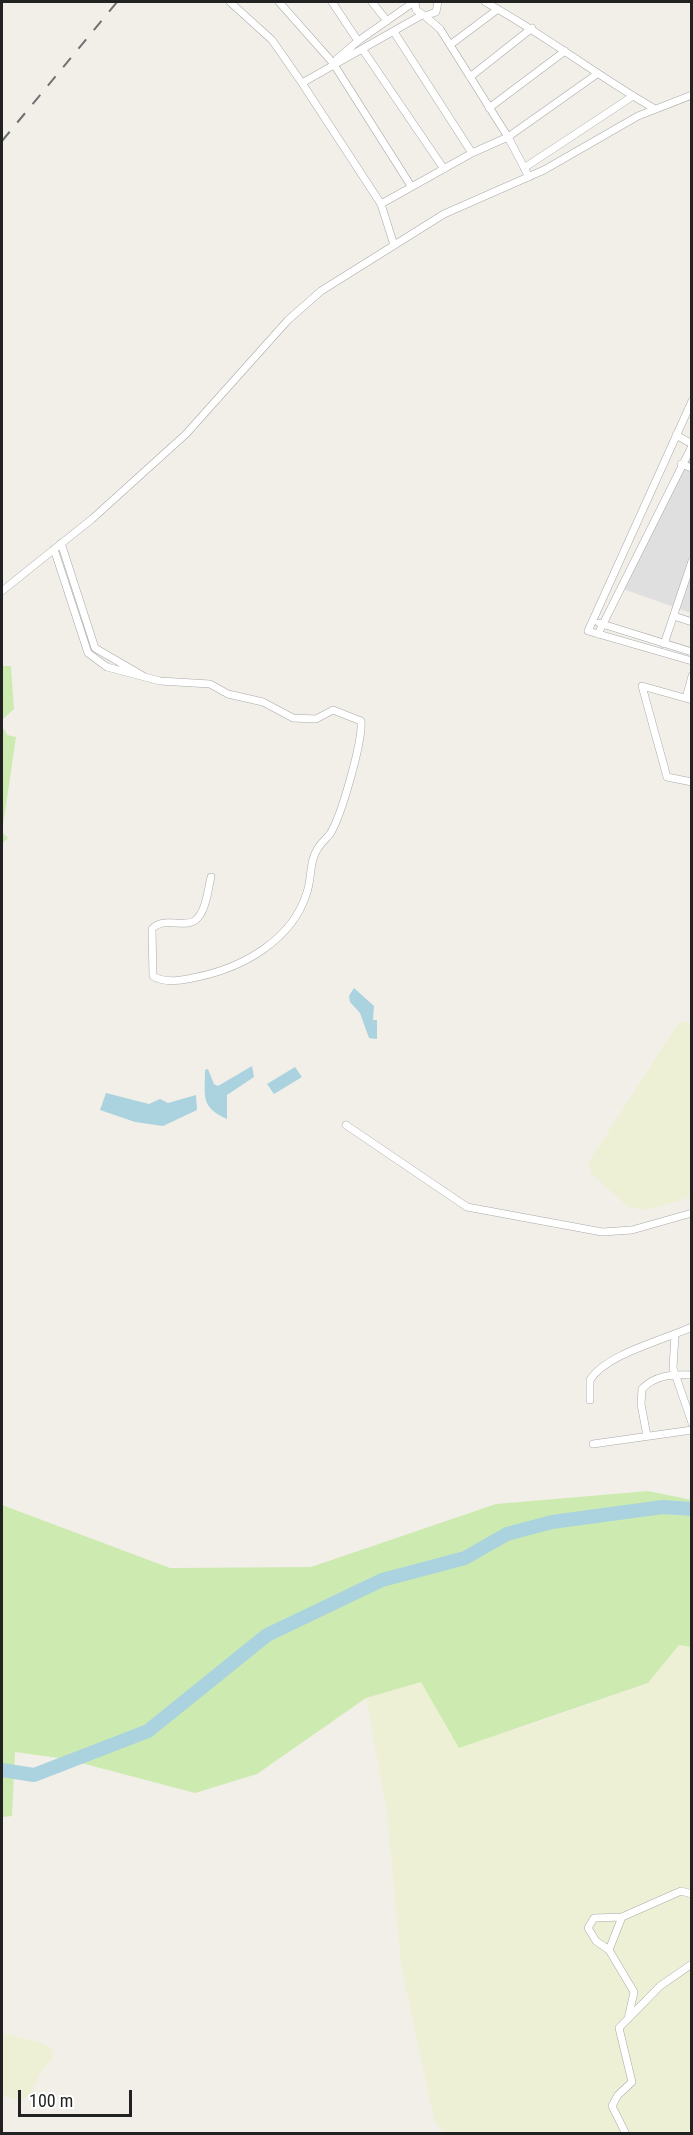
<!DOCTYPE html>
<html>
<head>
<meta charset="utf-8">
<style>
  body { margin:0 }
  #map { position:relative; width:693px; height:2135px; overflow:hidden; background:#f2efe9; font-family:"Roboto Condensed",sans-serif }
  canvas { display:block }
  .frame { position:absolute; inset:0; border:3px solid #222; pointer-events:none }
  .scale { position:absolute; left:18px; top:2090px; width:114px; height:27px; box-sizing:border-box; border:3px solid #222; border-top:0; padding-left:8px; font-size:18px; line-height:21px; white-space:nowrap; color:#222; -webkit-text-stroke:4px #fff; paint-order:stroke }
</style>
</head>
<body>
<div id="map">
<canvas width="693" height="2135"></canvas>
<div class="frame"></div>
<div class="scale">100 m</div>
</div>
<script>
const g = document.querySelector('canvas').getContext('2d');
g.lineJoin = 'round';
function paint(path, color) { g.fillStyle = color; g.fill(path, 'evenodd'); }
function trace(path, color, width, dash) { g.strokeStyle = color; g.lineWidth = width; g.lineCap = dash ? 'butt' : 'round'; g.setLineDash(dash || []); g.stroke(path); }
const residential = new Path2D(`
  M691,442v171l-68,-24z`);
const farmland = new Path2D(`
  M679,1022h12v175l-44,13 -19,-3 -36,-33 -4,-11z
  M679,1645l12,2v486h-247l-10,-13 -33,-155 -14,-152 -21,-115 55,-16 97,47 130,-46z
  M2,2033l40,10 10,6 1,9 -12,13 -9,21 -6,6 -10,2 -14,-5z`);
const grass = new Path2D(`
  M2,666h9l3,43 -11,10z
  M4,728l3,7 9,2 -14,95 6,6 -6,6v-109z
  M648,1491l44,9 -1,147 -12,-2 -31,38 -189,65 -38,-66 -55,16 -109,76 -62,19 -129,-34 -51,-7 -3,64 -10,1v-312l168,63 141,-1 185,-63z`);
const water = new Path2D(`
  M354,988l20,18 -1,14h4v19l-8,-1 -9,-25 -10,-11 -1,-6z
  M252,1066l2,11 -27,18v24c-27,-12 -22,-23 -22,-49l3,-1 6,15 4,2z
  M295,1067l7,10 -28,17 -7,-10z
  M106,1093l43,11 11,-5 8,4 28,-8 1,15 -34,16 -28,-4 -35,-12z`);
const river = new Path2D(`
  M2,1770l32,5 114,-44 119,-96 115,-55 83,-22 42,-24 45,-12 111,-15 29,2`);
const street = new Path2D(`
  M230,2l42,38 30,43 79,121 13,41
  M279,2l54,61 78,123
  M332,2l26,39
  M372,2l15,19
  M415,2l1,8 9,6 11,-4 2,-10
  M485,2c59,32 112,74 170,107
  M425,16l15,13 68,108 21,40
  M394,32l78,121
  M450,45l48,-36
  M363,50l81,119
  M337,59l21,-18 56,-39
  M470,77l62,-49
  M302,83l120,-68
  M489,108l76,-57
  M524,168l109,-72
  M381,204l91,-51 36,-16 89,-63
  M692,401l-104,230 104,30
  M676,435l16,9
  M681,464l11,4
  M61,543l34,105 48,28
  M54,549l34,104 19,14 53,14 50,3 18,10 35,8 30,16 23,1 17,-9 28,11c2,20 -20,96 -31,113 -4,5 -9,9 -12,14 -9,13 -6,30 -11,44 -14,48 -65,76 -110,85 -13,3 -32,7 -44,-1l-1,-47c13,-15 37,4 48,-14 7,-10 8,-26 11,-38
  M2,591l90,-72 94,-85 102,-114 33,-29 123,-77 100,-44 94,-54 54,-21
  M674,616l18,6
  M599,623l93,29
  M598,634l94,-188
  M664,644l28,-83
  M686,698l6,-22
  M692,700l-50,-14 25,91 25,5
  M346,1125l121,82 135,25 30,-2 60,-17
  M675,1335l-2,33 19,55
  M590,1400v-20c16,-26 74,-40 102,-53
  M647,1436l-6,-32 1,-15c13,-14 31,-15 50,-14
  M593,1444l99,-14
  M609,1950l-13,-9 -8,-13 6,-10 28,-1
  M628,2019l6,-27 -25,-42 13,-33 59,-26 11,3
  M626,2134l-14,-28 6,-11 14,-13 -13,-54 41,-42 32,-22`);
const rail = new Path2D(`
  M2,141l115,-139`);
paint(residential, '#e0dfdf');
paint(farmland, '#eef0d5');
paint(grass, '#cdebb0');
paint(water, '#aad3df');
trace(river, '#aad3df', 14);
trace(street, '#a9a9a9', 8);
trace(street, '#fff', 7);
trace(rail, '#707070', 2, [12, 12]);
</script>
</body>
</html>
